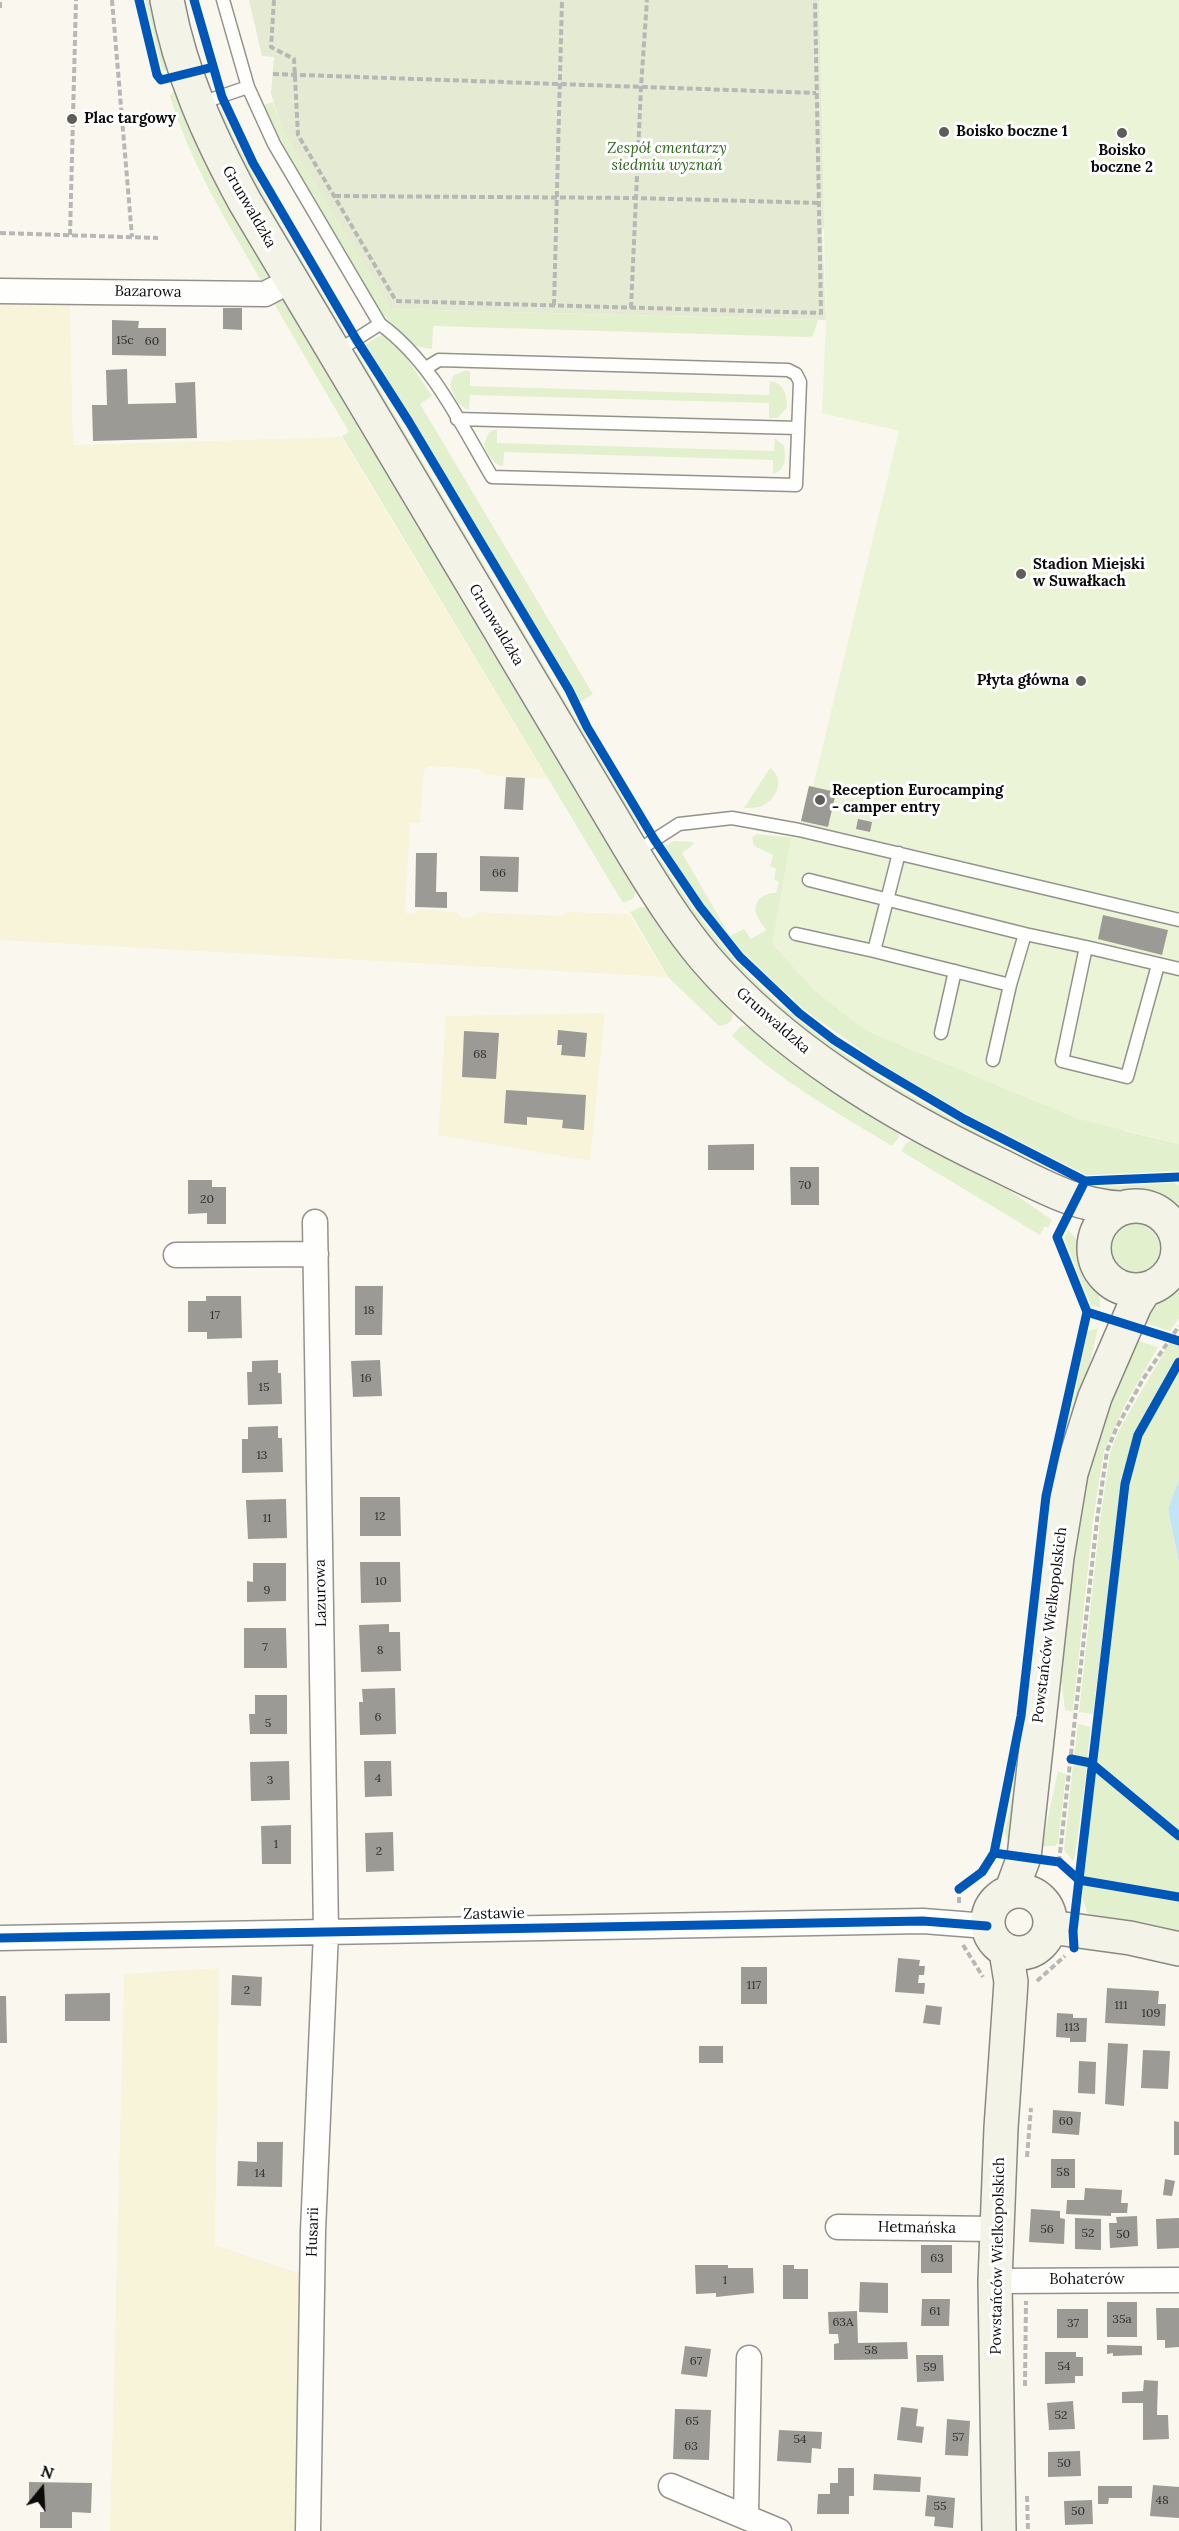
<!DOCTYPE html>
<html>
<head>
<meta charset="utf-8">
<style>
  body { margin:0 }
  #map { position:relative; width:1179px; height:2531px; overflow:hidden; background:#faf8ee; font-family:Lora,serif }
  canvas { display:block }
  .north { position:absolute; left:12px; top:2459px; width:60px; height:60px; -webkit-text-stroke:4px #fff; paint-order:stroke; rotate:18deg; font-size:16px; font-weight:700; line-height:24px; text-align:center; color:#0b0b0b }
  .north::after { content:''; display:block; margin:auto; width:21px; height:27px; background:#0b0b0b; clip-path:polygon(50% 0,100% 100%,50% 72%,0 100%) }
</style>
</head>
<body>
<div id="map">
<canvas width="1179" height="2531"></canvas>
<div class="north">N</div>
</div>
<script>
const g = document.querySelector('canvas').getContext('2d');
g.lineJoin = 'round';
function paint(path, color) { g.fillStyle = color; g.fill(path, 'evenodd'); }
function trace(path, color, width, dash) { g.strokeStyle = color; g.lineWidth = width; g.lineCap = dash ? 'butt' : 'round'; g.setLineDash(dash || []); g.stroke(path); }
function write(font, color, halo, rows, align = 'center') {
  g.font = font + ' Lora,serif'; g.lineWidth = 6; g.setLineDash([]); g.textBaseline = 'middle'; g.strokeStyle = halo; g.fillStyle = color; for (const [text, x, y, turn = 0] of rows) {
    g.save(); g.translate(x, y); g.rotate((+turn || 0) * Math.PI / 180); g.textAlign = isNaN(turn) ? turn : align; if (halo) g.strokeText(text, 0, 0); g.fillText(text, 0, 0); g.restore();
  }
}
const farmland = new Path2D(`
  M0,304l70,1 3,140 268,-8 207,342 -63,-4 -6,-6 -51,-3 -4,5 -4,52h-10l-5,90 9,1 5,-5 38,3 4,5 9,1 8,-6 81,4 10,-4 60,2 38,63 -667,-37z
  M605,1013l-15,148 -152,-26 8,-119z
  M219,1968l-4,277 89,30 -4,256h-190l14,-557z`);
const green = new Path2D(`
  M145,0h9l16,68 -6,3 -2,-2z
  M176,88l94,187 -8,7c-35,-60 -72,-119 -92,-186z
  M273,102l9,28 108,179 428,11 -5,16 -7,1 -373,-11 -1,23 -17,-3 -32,-31 -104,-178 -15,-32z
  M221,110c35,77 80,149 124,222l-6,-1 -68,-109 -53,-107z
  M284,298l354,587 -5,14 -10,4 -281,-467 7,-4 -77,-132z
  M386,334l6,2 40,60 -12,8 173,290 -14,9 -214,-358 14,-9z
  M357,352l282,473 -7,-3 -277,-466z
  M464,371h6v15l299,9 1,-14c14,2 17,14 17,26l-9,11h-9v-15l-299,-8 -1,14h-3l-9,-7 -7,-17 3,-9z
  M497,429v14l277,8 1,-13 9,8c2,11 2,24 -11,28v-14l-269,-8 -1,14c-10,-1 -16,-12 -19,-22l5,-12z
  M770,768c14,9 9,29 -6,37 -5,3 -13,3 -20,3z
  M756,834l41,4 327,293 55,13v27l-93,4 -120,-61 -85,-50 -79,-56 -58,-55 -40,-48 -39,-58 9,-6 18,1 2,2 -12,9 48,83 14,-7 7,10 15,-9c-3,-5 -9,-12 -10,-17 -3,-13 9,-21 20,-20l3,-11 -5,-3 2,-10 -6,-3 3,-11 -19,-9 -2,-8z
  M660,859c30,47 63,92 104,131 89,83 202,136 308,191l-94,-38 -148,-91 -70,-57 -60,-64 -41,-67z
  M640,907l12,1 81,98c0,13 0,18 -14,20l-51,-49 -38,-65z
  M754,1025l142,99 3,13 -7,9c-55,-33 -113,-66 -160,-110l9,-10z
  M920,1138l83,48 49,34 -4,8 -3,-2 -5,9 -139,-84 6,-9z
  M1174,1183l5,3v21l-11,-1 -17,-8 -25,-2 -35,-9z
  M1110 1248a26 26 0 1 1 52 0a26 26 0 1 1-52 0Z
  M1068,1230c15,14 11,22 18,38 6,15 15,23 14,40l-9,-3 -27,-67z
  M1179,1277v41l-9,13 -35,-11 13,-19 18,-10z
  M1098,1328l-38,160 -51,352 -3,-1 -1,-7 21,-106 31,-248 31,-147z
  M1130,1338l28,9 -32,56 -22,48 -11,69 -20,191 -8,-1 -4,-33 18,-160 8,-42z
  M1173,1341l6,4v10l-12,18 -33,62 -13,49 -28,230 -14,-2 21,-191 10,-68 9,-23 51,-88z
  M1179,1368v111l-11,30 11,54v368l-36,-9 -55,-8 -5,-14 -2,-24 49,-391 12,-48z
  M1078,1724l13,3 -4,31 -13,-1z
  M1073,1764l14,2 -12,91 -2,4 -9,-11z
  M1058,1771l8,3 -8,69 -3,3h-13z`);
const cemetery = new Path2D(`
  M249,0h570l8,228 -5,1 4,91 -436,-11 -108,-179 -11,-37 3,-36 -12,-1z`);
const pitch = new Path2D(`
  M819,0h360v1144l-104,-26 -209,-87 -51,-40 -43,-47 19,-106h6l12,-52h4l86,-355 -77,-18 4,-93z`);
const water = new Path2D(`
  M1179,1479v84l-11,-54z`);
const building = new Path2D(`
  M223,308h19v22l-19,-1z
  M112,320l27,1 -1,7h28v28l-54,-1z
  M127,369l1,35 48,-1 -1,-20 20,-1 2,56 -104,3 -1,-36h15l-1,-35z
  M506,777l19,1 -2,32 -19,-1z
  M809,786l27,6 -8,35 -27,-6z
  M858,819l14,3 -2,10 -14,-3z
  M416,853h21l-1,39h11v16l-32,-1z
  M480,856l39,1 -1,35 -38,-1z
  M1103,915l65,15 -6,25 -64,-16z
  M558,1030l29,3 -2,24 -24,-2 1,-10h-5z
  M464,1031l35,2 -3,46 -34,-2z
  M506,1090l80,5 -2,35 -22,-2 1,-8 -36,-3v8l-23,-2z
  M754,1144v26h-46v-25z
  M790,1167h29v38h-28z
  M188,1180h24v7h14v37h-19v-11l-19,1z
  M355,1286h28l-1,49h-27z
  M206,1296h35l1,42 -35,1v-7h-19v-31h18z
  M278,1360v13h3l1,31 -34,1 -1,-33h5v-11z
  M380,1360l2,36 -29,1 -2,-36z
  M278,1426v12h4l1,34 -41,1v-34h6v-12z
  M360,1497h40l1,39h-41z
  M286,1499l1,39 -39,1 -2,-39z
  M360,1562h40l1,40 -40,1z
  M253,1563h33v38l-39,1v-21l6,1z
  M389,1624v8h11l1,39 -40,1 -2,-47z
  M244,1628h42l1,40h-43z
  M395,1688l1,46 -36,1 -1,-33h4l-1,-13z
  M255,1695h32v39h-37l-1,-20h6z
  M289,1761l1,39 -39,1 -1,-39z
  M364,1761h27l1,35 -27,1z
  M291,1825v39h-29l-1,-38z
  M393,1832l1,39 -28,1 -1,-39z
  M898,1958l22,2 -1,6h6l-1,9h-5l-1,8h7l-1,11 -29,-2z
  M741,1967h26v37h-26z
  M232,1975l30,2 -1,29 -30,-1z
  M1107,1988l52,3 -1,13h8l-1,22 -60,-3z
  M110,1993v28h-45v-27z
  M0,1996h6l1,47h-7z
  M926,2005l16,2 -2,18 -17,-2z
  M1057,2013l16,1v4h14l-1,24h-16v-4l-14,-1z
  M1108,2043l20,1 -4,62 -19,-2z
  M699,2046h24v17h-24z
  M1143,2050l27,1 -2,38 -27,-1z
  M1079,2061l17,1 -1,32 -17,-1z
  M1053,2110l28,2 -2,23 -27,-2z
  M1174,2121l5,1v33h-5z
  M257,2142h26l-1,45 -45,-1 1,-25 19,1z
  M1051,2159h24v29h-24z
  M1165,2179l10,2 -3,15 -9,-1z
  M1085,2188l37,2 -1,13h7l-1,10h-16v3l-45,-2 1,-14h17z
  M1031,2209l29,2v7l5,1 -1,25 -35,-2z
  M1137,2216l1,30 -28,2 -1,-25h8l-1,-6z
  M1075,2218l26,1v31l-26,-1z
  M1179,2218v30l-22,1 -1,-30z
  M921,2245h31v28h-31z
  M695,2265h33v3h25l1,25 -38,4v-4l-20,1z
  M783,2265h11v4h14v30h-25z
  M860,2282l28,1v30l-29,-1z
  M922,2299h28l-1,27h-28z
  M1107,2302h30v35h-30z
  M1156,2308h23v39l-14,1v-8h-8z
  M1057,2309h31v29h-31z
  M857,2311l1,32 49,-1 1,17 -74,1v-16l5,-1 -1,-9h-9l-1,-22z
  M1107,2345l35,1v9l-29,1v-3l-6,1z
  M685,2346l26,3 -4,28 -26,-3z
  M1045,2352h31v5h7v19h-8v7l-30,1z
  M916,2355h27l1,26 -27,1z
  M1144,2380l14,1 -1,34h11l1,24 -26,1v-37h-21v-11l21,-1z
  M1073,2401l2,28 -26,1 -2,-27z
  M901,2407l17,2 -2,17 8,1 -2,16 -25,-3z
  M675,2409l36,1 -2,50 -36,-1z
  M947,2419l23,2 -2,35 -23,-1z
  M779,2430l43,2 -1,17 -9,-1 -1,15 -34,-2z
  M1080,2451l1,25 -33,1v-25z
  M838,2468h16v28h-5v18h-32l1,-20h12v-11h8z
  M874,2474l47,3 -1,15 -47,-2z
  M29,2482l63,1 -1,30 -19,-1v16h-32v-16h4v-10h-15z
  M1153,2485l26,2v31l-29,-2z
  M1098,2486h34v12h-23l-1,6h-10z
  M927,2495l28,3 -2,30 -19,-2 1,-9 -10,-1z
  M1092,2500l1,24 -28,1 -1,-24z`);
const path = new Path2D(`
  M112,0l20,237
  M274,0l-3,47 23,12 4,76 98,166 425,12 -6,-313
  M0,8v-8
  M273,74l543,19
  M335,196l301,2 182,5
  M0,233l158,5
  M70,235l6,-235
  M554,305l8,-305
  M631,308l10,-221 6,-87
  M1059,1862l38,-342 10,-69 9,-22 27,-50 36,-53
  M959,1903v-14
  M963,1945l20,32
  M1037,1981l28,-25
  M1027,2157l4,-49
  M1025,2386l1,-85
  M1027,2496l1,35`);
const lane = new Path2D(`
  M248,87l26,57 106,180 -44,28
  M198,104l50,-17 -25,-87
  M380,324c52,38 80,99 112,153l304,8 4,-103 -4,-8 -8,-4 -349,-10 -13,8
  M457,419l341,9
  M634,853l45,-29 53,-6 67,12 380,90
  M899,853l-25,98 136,34 -17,75
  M809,880l216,54 -15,51
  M796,934l78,17
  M1025,934l61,13 -24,114 65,16 31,-112
  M1086,947l93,22
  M941,1033l14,-62`);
const street = new Path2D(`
  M0,291l265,3 27,-14
  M176,1255l140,-1
  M0,1938l923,-17 64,5
  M838,2227l158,2
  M995,2281l184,-1
  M671,2486l108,45
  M746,2517l3,-159
  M308,2531l5,-300 13,-299 -11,-710`);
const secondary = new Path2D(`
  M167,0c13,72 43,138 78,202l388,651c22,36 45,73 72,105 78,91 185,155 292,206 40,19 78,42 123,44
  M1094 1248a42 42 0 1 1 84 0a42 42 0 1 1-84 0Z
  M988 1922a31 31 0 1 1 62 0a31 31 0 1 1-62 0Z
  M1011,1892l13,-35 33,-300 14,-84 24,-76 40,-92 10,-16
  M1050,1927l80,11 49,11
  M999,2531l-4,-250 6,-153 10,-146 -5,-31`);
const cycleway = new Path2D(`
  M139,0l18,75 4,5 52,-13
  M194,0l28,97 31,66 103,176 53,83 160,268 18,37 67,112 46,68 40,50 59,56 35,27 44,28 86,51 121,62 94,-4
  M1085,1181l-28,56 30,75 92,29
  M1071,1759l20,4 88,73
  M994,1853l27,-137 25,-220 41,-184
  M959,1889l23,-17 12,-19 65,9 20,18 100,17
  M0,1938l923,-17 64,5
  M1074,1948l-1,-17 52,-447 13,-49 41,-73`);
const markers = [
  [72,119,6,"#5f5e5a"],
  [944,132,6,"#5f5e5a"],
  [1122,133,6,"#5f5e5a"],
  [1021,574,6,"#5f5e5a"],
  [1081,681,6,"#5f5e5a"],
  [820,800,6,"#5f5e5a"]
];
const numberNames = [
  ["15c",125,341],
  ["60",152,342],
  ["66",499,874],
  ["68",480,1055],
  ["70",805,1186],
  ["20",207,1200],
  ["18",369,1311],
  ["17",215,1316],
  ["16",366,1379],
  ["15",264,1388],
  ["13",262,1456],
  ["12",380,1517],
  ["11",267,1519],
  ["10",381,1582],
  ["9",267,1591],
  ["7",265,1648],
  ["8",380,1651],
  ["6",378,1718],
  ["5",268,1724],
  ["4",378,1779],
  ["3",270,1781],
  ["1",276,1845],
  ["2",379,1852],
  ["117",754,1986],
  ["2",247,1991],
  ["111",1121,2006],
  ["109",1151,2014],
  ["113",1072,2028],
  ["60",1066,2122],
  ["58",1063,2173],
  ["14",260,2174],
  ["56",1047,2230],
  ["52",1088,2234],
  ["50",1123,2235],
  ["63",937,2259],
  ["1",725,2281],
  ["61",935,2312],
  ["35a",1122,2320],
  ["63A",843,2323],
  ["37",1073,2324],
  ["58",871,2351],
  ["67",696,2362],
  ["54",1064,2367],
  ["59",930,2368],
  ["52",1061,2416],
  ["65",692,2422],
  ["57",958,2438],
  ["54",800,2440],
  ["63",691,2447],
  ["50",1064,2464],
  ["48",1162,2501],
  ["55",940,2507],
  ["50",1078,2512]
];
const poiNames = [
  ["Plac targowy",84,119],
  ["Boisko boczne 1",956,132],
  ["Boisko",1122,151,"center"],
  ["boczne 2",1122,168,"center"],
  ["Stadion Miejski",1033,565],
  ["w Suwałkach",1033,582],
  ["Płyta główna",1069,681,"right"],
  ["Reception Eurocamping",832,791],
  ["- camper entry",832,808]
];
const parkNames = [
  ["Zespół cmentarzy",667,149],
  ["siedmiu wyznań",667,166]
];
const streetNames = [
  ["Grunwaldzka",249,207,60],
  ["Bazarowa",148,292,1],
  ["Grunwaldzka",496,625,59],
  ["Grunwaldzka",773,1021,41],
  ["Lazurowa",321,1593,-91],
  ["Powstańców Wielkopolskich",1050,1625,-83],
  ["Zastawie",494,1914,-1],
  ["Hetmańska",917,2228,1],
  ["Husarii",313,2232,-88],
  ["Powstańców Wielkopolskich",998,2256,-89],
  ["Bohaterów",1087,2280]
];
paint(farmland, '#f7f4da');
paint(green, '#e2f0cd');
paint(cemetery, '#e5ebd2');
paint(pitch, '#ecf4d7');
paint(water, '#c3e4f5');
paint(building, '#9c9a94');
trace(lane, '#93928d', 15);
trace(street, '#93928d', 27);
trace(secondary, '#898884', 36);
trace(path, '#b7b7b5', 4, [6, 3]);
trace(lane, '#fefefc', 12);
trace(street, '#fefefc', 24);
trace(secondary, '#f4f3e8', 33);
trace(cycleway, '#0057b8', 9);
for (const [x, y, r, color] of markers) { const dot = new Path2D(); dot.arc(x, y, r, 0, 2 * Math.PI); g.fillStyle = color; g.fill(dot); trace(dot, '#fff', 2); }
write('12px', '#2f2f2d', null, numberNames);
write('bold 15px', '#0b0b0b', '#fff', poiNames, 'left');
write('italic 15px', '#2a641a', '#fff', parkNames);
write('15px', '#0b0b0b', '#fff', streetNames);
</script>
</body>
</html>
